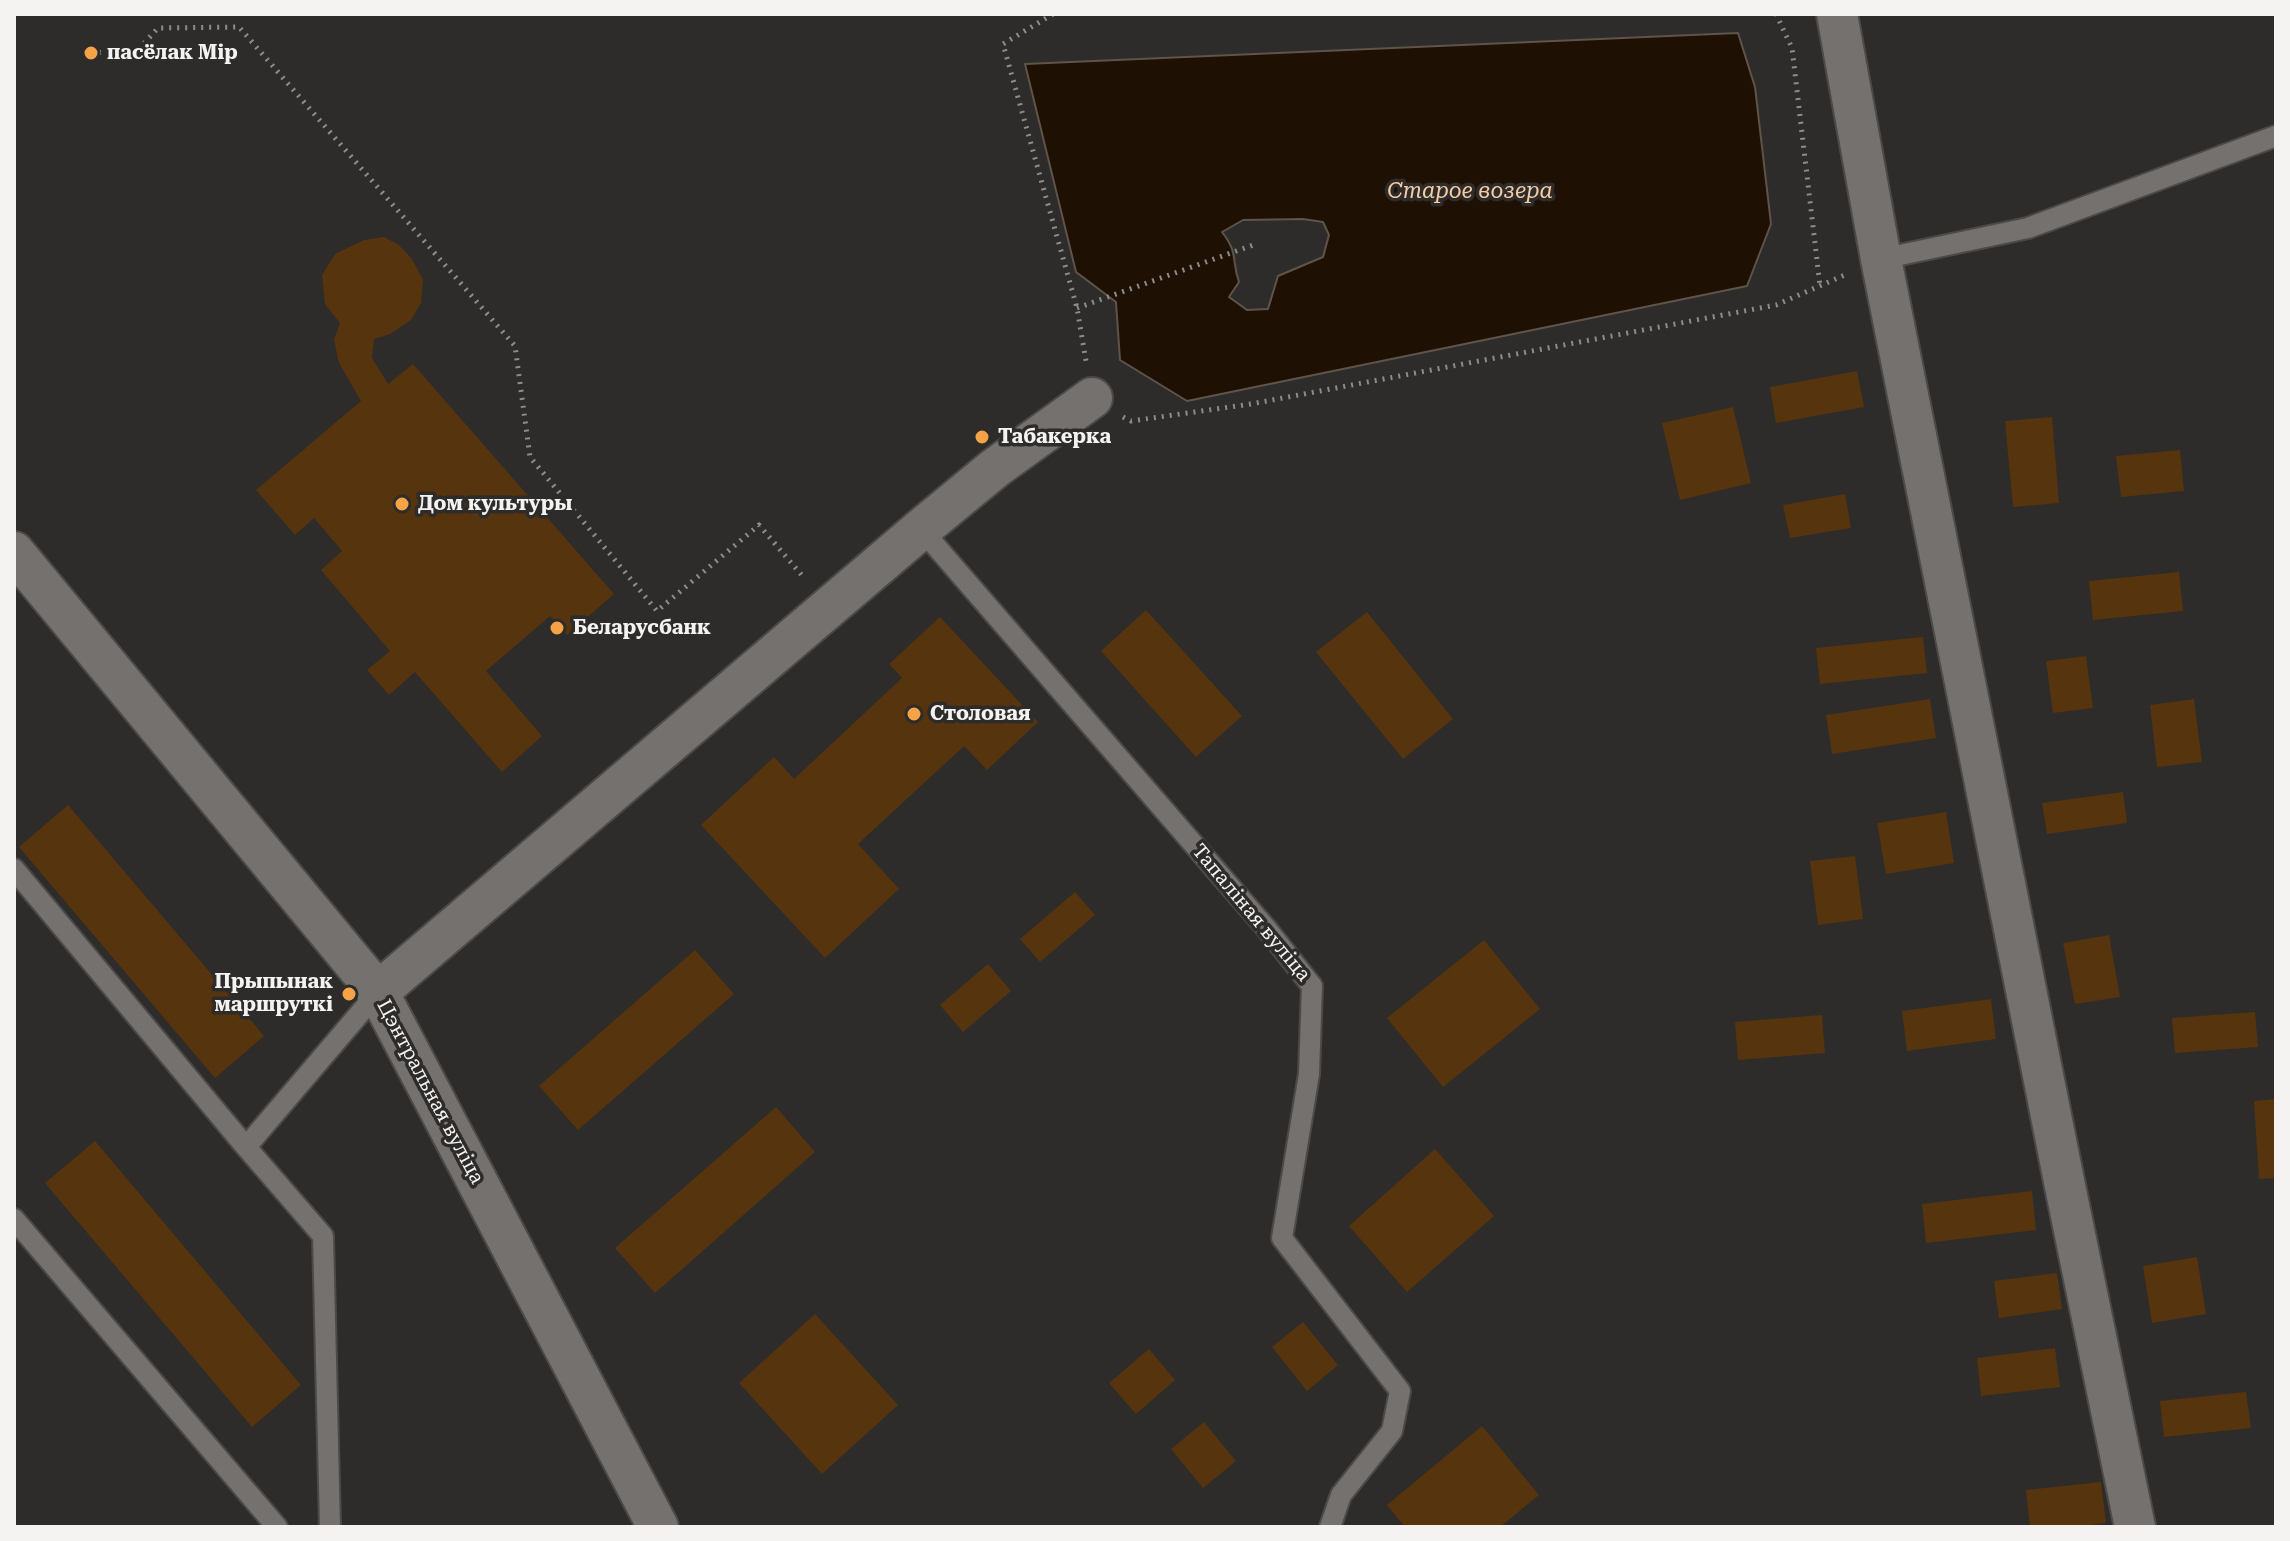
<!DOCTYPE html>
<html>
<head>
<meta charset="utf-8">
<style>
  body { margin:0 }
  #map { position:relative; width:2290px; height:1541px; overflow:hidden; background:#2e2c2a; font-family:"Roboto Serif",serif }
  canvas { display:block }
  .frame { position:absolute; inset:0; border:16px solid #f4f3f1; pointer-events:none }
</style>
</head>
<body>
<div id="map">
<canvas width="2290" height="1541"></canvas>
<div class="frame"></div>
</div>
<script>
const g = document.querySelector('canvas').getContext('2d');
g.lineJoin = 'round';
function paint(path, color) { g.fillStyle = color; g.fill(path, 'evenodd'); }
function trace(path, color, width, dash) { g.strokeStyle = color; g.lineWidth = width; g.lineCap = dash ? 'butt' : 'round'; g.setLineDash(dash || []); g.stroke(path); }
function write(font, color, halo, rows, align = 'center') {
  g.font = font + ' "Roboto Serif",serif'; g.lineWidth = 7; g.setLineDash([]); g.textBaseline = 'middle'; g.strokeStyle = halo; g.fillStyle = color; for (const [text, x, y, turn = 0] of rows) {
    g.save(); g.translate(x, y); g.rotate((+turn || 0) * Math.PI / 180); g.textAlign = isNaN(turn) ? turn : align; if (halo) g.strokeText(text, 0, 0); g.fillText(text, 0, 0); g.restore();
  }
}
const water = new Path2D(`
  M1738,33l17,54 16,137 -24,62 -560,115 -67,-41 -4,-58 -40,-30 -51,-208zM1303,219l20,3 6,13 -6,22 -45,19 -10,33 -21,1 -18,-13 10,-15c-8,-23 0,-28 -17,-50l21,-12z`);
const building = new Path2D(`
  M384,237l15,8 13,14 11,21 -2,23 -10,17 -21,14 -16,5 -2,19 16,26 25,-20 201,230 -47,41 -17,-19 -64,55 56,65 -40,36 -87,-100 -26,23 -22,-25 23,-19 -69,-81 21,-19 -28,-33 -19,17 -39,-45 105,-89 -22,-38 -5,-23 6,-17 -15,-19 -3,-29 13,-21 29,-14z
  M1857,371l7,36 -88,16 -6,-36z
  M1733,407l18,76 -71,17 -18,-77z
  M2052,417l7,86 -46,4 -8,-86z
  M2180,450l4,41 -63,6 -5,-41z
  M1845,494l6,34 -61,10 -7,-33z
  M2179,572l4,39 -90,9 -4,-39z
  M1146,610l96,106 -46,41 -95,-106z
  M1367,612l86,107 -50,40 -87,-107z
  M940,617l98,105 -51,48 -23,-24 -106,98 41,45 -74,69 -124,-133 73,-68 20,22 108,-101 -13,-14z
  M1923,637l4,36 -107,11 -4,-36z
  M2086,656l7,52 -40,5 -7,-52z
  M1930,699l6,39 -104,16 -6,-39z
  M2194,699l8,63 -45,5 -7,-62z
  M2123,792l4,31 -80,11 -5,-31z
  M68,805l196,231 -49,42 -196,-231z
  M1946,812l8,51 -68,11 -9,-51z
  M1855,856l8,63 -45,6 -8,-64z
  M1075,892l20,23 -55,47 -20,-23z
  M2109,935l11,62 -45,7 -12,-61z
  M1484,940l56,69 -97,78 -56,-69z
  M695,950l39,44 -156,136 -39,-44z
  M988,964l23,27 -48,41 -23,-27z
  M1991,999l5,40 -89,12 -5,-40z
  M2255,1012l3,35 -83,6 -3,-35z
  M1822,1015l3,38 -87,7 -3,-38z
  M2276,1099v79l-17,1 -5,-78z
  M776,1107l39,45 -160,141 -40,-45z
  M95,1141l206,244 -49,42 -207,-244z
  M1435,1149l59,67 -87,76 -58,-66z
  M2032,1191l4,39 -110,13 -4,-39z
  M2197,1257l9,57 -54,9 -9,-57z
  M2057,1273l5,36 -63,9 -5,-37z
  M815,1314l83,91 -76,69 -83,-91z
  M1303,1322l35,43 -31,26 -35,-44z
  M2055,1348l5,39 -79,9 -4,-38z
  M1149,1349l26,31 -39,34 -27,-31z
  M2246,1392l5,36 -87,9 -4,-36z
  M1204,1422l32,39 -33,27 -32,-39z
  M1482,1426l57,69 -39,32h-95l-18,-22z
  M2101,1482l5,41 -33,4h-43l-4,-37z`);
const path = new Path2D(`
  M1053,14l-50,30 74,264 9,53
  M1776,14l16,34 28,238
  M91,53l47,-3 20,-22 81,-1 276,319 15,111 127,154 102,-86 46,54
  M1077,308l179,-64
  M1123,417l8,4 120,-17 525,-99 71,-31`);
const lane = new Path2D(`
  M1881,259l147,-31 248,-92
  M921,529l345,399 46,58 -3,88 -27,164 118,153 -8,40 -51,64 -11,32
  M14,869l232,278 132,-155
  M246,1147l77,89 7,291
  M14,1219l263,308`);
const street = new Path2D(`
  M1837,14l44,245 183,922 71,346
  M14,552l364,440 280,535
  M378,992l543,-463 74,-61 97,-70`);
const markers = [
  [91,53,8,"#f5a346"],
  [982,437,8,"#f5a346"],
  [402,504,8,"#f5a346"],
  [557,628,8,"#f5a346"],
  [914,714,8,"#f5a346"],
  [349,994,8,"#f5a346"]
];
const poiNames = [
  ["пасёлак Мір",107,53],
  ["Табакерка",998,437],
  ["Дом культуры",418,504],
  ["Беларусбанк",573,628],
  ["Столовая",930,714],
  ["Прыпынак",333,982,"right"],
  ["маршруткі",333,1005,"right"]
];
const streetNames = [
  ["Тапаліная вуліца",1251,913,50],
  ["Цэнтральная вуліца",430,1092,62]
];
const waterNames = [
  ["Старое возера",1470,192]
];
paint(water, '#1e1003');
trace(water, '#5e544a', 2);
paint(building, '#56340d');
trace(lane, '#4b4a48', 24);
trace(street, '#4b4a48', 44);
trace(path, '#8d8c8a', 5, [2, 6]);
trace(lane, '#74716f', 20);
trace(street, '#74716f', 40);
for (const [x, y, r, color] of markers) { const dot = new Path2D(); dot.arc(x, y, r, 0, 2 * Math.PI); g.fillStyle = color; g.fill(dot); trace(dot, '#2e2c2a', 3); }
write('bold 20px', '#f4f3f1', '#2e2c2a', poiNames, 'left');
write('20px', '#f4f3f1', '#2e2c2a', streetNames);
write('italic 22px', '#f6cca4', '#2e2c2a', waterNames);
</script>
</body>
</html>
